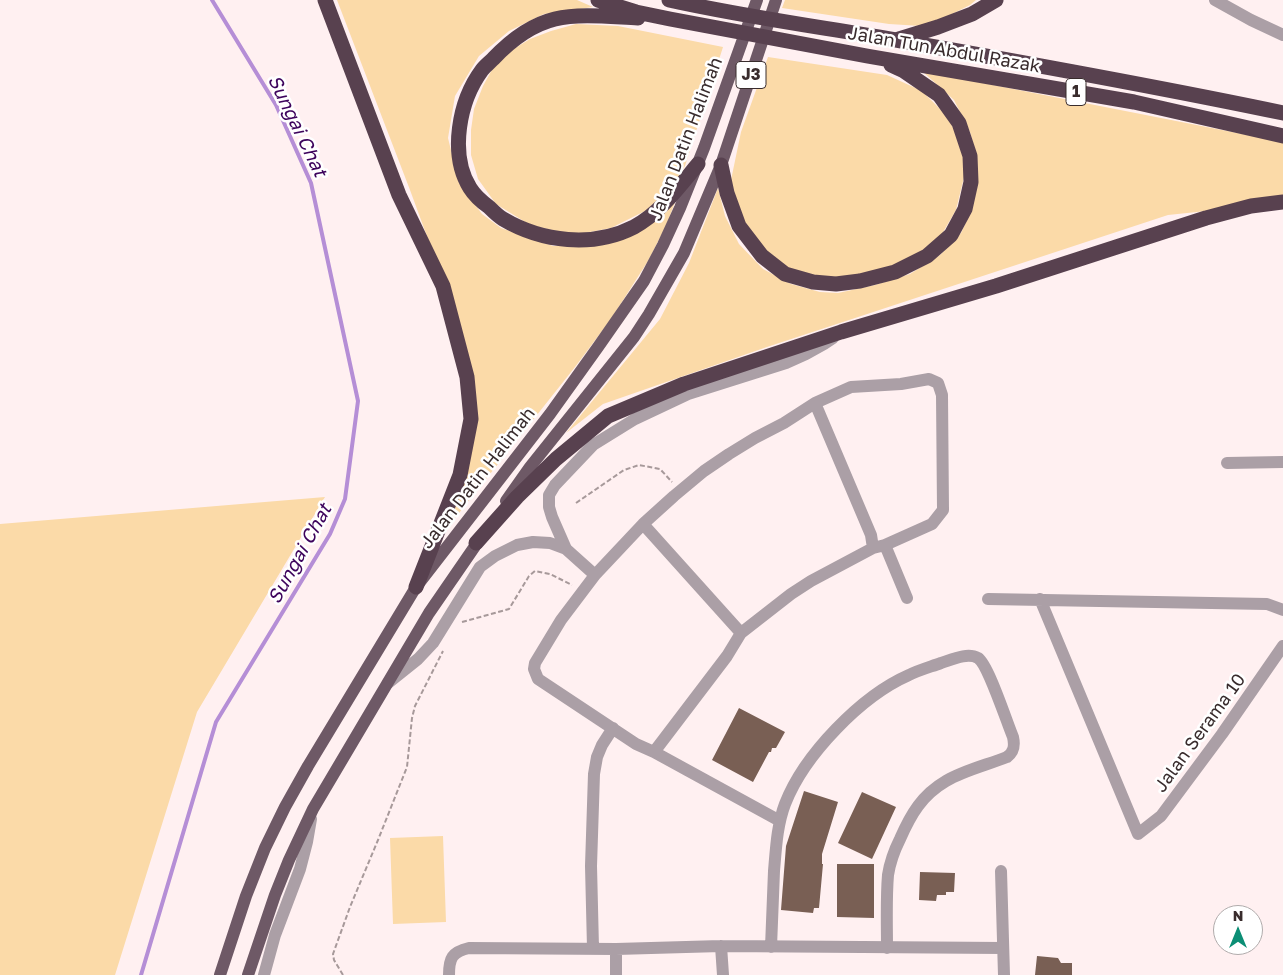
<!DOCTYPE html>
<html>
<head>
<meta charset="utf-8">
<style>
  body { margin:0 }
  #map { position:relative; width:1283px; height:975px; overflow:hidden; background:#fff0f1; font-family:"Golos Text",sans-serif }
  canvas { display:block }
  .north { position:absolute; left:1213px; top:905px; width:50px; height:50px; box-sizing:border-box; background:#fff; border:1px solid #b0abab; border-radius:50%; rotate:0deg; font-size:14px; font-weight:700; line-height:20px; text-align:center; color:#392c2d }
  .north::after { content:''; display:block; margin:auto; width:18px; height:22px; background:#0c8e75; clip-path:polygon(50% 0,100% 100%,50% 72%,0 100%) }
</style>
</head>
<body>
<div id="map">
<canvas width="1283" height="975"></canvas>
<div class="north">N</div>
</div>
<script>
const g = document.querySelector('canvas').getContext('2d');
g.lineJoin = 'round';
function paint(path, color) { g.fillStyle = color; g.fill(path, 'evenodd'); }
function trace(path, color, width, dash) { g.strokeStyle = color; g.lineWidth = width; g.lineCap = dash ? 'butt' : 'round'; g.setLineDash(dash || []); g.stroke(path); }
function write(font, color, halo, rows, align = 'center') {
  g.font = font + ' "Golos Text",sans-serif'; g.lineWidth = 5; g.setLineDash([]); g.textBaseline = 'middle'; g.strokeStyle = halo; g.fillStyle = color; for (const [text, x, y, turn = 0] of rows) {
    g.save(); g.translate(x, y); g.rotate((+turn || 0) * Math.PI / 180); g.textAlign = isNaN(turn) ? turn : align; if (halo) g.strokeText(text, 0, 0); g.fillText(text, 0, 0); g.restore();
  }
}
const green = new Path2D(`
  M337,0h240l16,7 -49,7 -35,17 -30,25 -24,40 -7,42 11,45 23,31 19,14 52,18h44l39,-13 44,-44 -14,37 -18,35 -37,58 -36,48 -135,170 33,-108 -12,-100 -51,-139z
  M785,0h191l-6,5 -34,17 -15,4 -32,-2 -107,-16z
  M576,24l42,2 105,21 -38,119 -13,22 -27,23 -34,17 -37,7 -44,-10 -34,-21 -18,-25 -7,-24v-25l3,-21 9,-23 11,-20 18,-16 18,-11 21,-8z
  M768,57l119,18 35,16 23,23 16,27 4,32 -9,37 -17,29 -26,18 -36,15 -35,8 -46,-7 -23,-14 -32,-39 -10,-40 10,-48z
  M922,71l361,71v61l-115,12 -401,132 -164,57 -37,29 94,-114 29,-56 29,-75 7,28 14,28 24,25 28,15 29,8 18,1 37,-8 35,-11 30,-19 21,-22 11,-24 5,-51 -7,-26 -16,-32z
  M325,497l-128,215 -82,263h-115v-451z
  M443,836l3,86 -53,2 -3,-86z`);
const stream = new Path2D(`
  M141,975l75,-253 114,-188 15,-35 13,-98 -47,-218 -35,-78 -64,-105`);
const building = new Path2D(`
  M739,708l46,24 -9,16h-4l-1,4h-2l-16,30 -41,-22z
  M804,791l34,11 -16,52v10h1l-4,44h-5l-1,5 -32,-3 5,-64z
  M862,792l34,15 -24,52 -34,-16z
  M837,864h37v54l-37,-1z
  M920,872l35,1 -1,19h-8v3h-9l-1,6 -17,-1z
  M1037,956l21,2 3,5h11v12h-37z`);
const path = new Path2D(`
  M576,503l48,-33 15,-5 21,4 12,13
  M462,622l47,-13 20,-33 6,-5 15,3 22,11
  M343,975l-9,-15 -1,-6 17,-47 28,-67 29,-73 5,-49 3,-12 28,-55`);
const minor = new Path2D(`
  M1215,0l36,20 32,15
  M815,403l56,132 2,13
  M1227,463l56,-1
  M643,524l98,109
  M885,545l22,53
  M566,549l-14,-32 -3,-10v-12l6,-10 38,-40 42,-26 53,-25 98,-31 20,-9 18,-10 9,-6
  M988,599l279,5 16,6
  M1040,599l98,235 23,-18 61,-82 61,-88
  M388,683l30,-24 15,-16 47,-76 15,-11 22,-11 16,-3 17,1 16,6 29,26
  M654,752l73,-96 14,-23 50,-39 20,-13 62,-33 12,-3 47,-21 11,-14 -1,-115 -4,-12 -9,-4 -28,5 -50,3 -36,16 -31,20 -29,15 -26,16 -25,17 -30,25 -31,28 -48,51 -34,45 -26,43 -1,6 4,10 98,65 18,8 126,69
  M1001,871l3,104
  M721,946l2,29
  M771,947c1,-25 2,-51 3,-76 2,-23 3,-46 11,-67 19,-49 76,-108 124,-129 10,-5 21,-8 32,-12 10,-3 26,-11 37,-5 10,6 29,65 35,79 2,9 1,15 -6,20 -20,8 -42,13 -61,24 -24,14 -35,33 -46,58 -6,12 -10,23 -12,36 -2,24 -1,49 -1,73
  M593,948l-2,-82 3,-92 3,-17 5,-12 11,-17
  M616,949v26
  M264,975l11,-40 25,-66 7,-27 4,-23
  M449,975c0,-17 3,-23 20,-27l147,1 105,-3 282,2`);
const major = new Path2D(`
  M506,501l24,-34 104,-130 15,-23 35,-61 37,-88 55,-165
  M220,975l26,-79 19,-48 20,-41 23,-41 108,-179 134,-173 48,-67 46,-66 19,-36 17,-37 24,-60 53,-148
  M248,975l27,-80 14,-35 24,-51 116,-196 53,-77`);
const highway = new Path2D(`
  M325,0l74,195 44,91 24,91 4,42 -11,56 -44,112
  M598,0l38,12 34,7 197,37 267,46 149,34
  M669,0c76,17 152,27 227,40 130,23 259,46 387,73
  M638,18c-25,-1 -59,-5 -83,1 -25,6 -45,22 -62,40 -4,4 -8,7 -11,11 -23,31 -33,84 -12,118 5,8 12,14 19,19 4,4 9,9 14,12 39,23 90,29 131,8 26,-14 45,-40 64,-63
  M899,39l39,-12 34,-13 24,-14
  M721,165l6,28 12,33 23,30 23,18 28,8 23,2 24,-3 35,-9 32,-16 24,-21 14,-26 6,-27 -1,-26 -11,-33 -20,-28 -35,-24 -13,-6
  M476,543l41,-46 39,-38 52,-43 76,-32 157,-52 155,-46 210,-68 45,-12 32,-4`);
const shields = [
  [751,75,30],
  [1076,92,20]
];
const shieldNames = [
  ["J3",751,75],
  ["1",1076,92]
];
const streetNames = [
  ["Jalan Tun Abdul Razak",944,50,10],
  ["Jalan Datin Halimah",686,139,-69],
  ["Jalan Datin Halimah",478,478,-52],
  ["Jalan Serama 10",1200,733,-54]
];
const waterNames = [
  ["Sungai Chat",297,126,64],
  ["Sungai Chat",300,554,-61]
];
paint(green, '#fbdaa8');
trace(stream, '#b58ed6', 4);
paint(building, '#795f54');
trace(path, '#a7999a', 2, [5, 2.5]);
trace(minor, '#ab9fa6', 12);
trace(major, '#6e5966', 12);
trace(highway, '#58414f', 15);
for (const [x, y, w] of shields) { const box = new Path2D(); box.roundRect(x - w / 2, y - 13.5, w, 27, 4); g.fillStyle = '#fff'; g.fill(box); trace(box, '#392c2d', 1); }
write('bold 16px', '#392c2d', null, shieldNames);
write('18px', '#392c2d', '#fff', streetNames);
write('italic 19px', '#3d035c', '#fff', waterNames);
</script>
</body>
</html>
